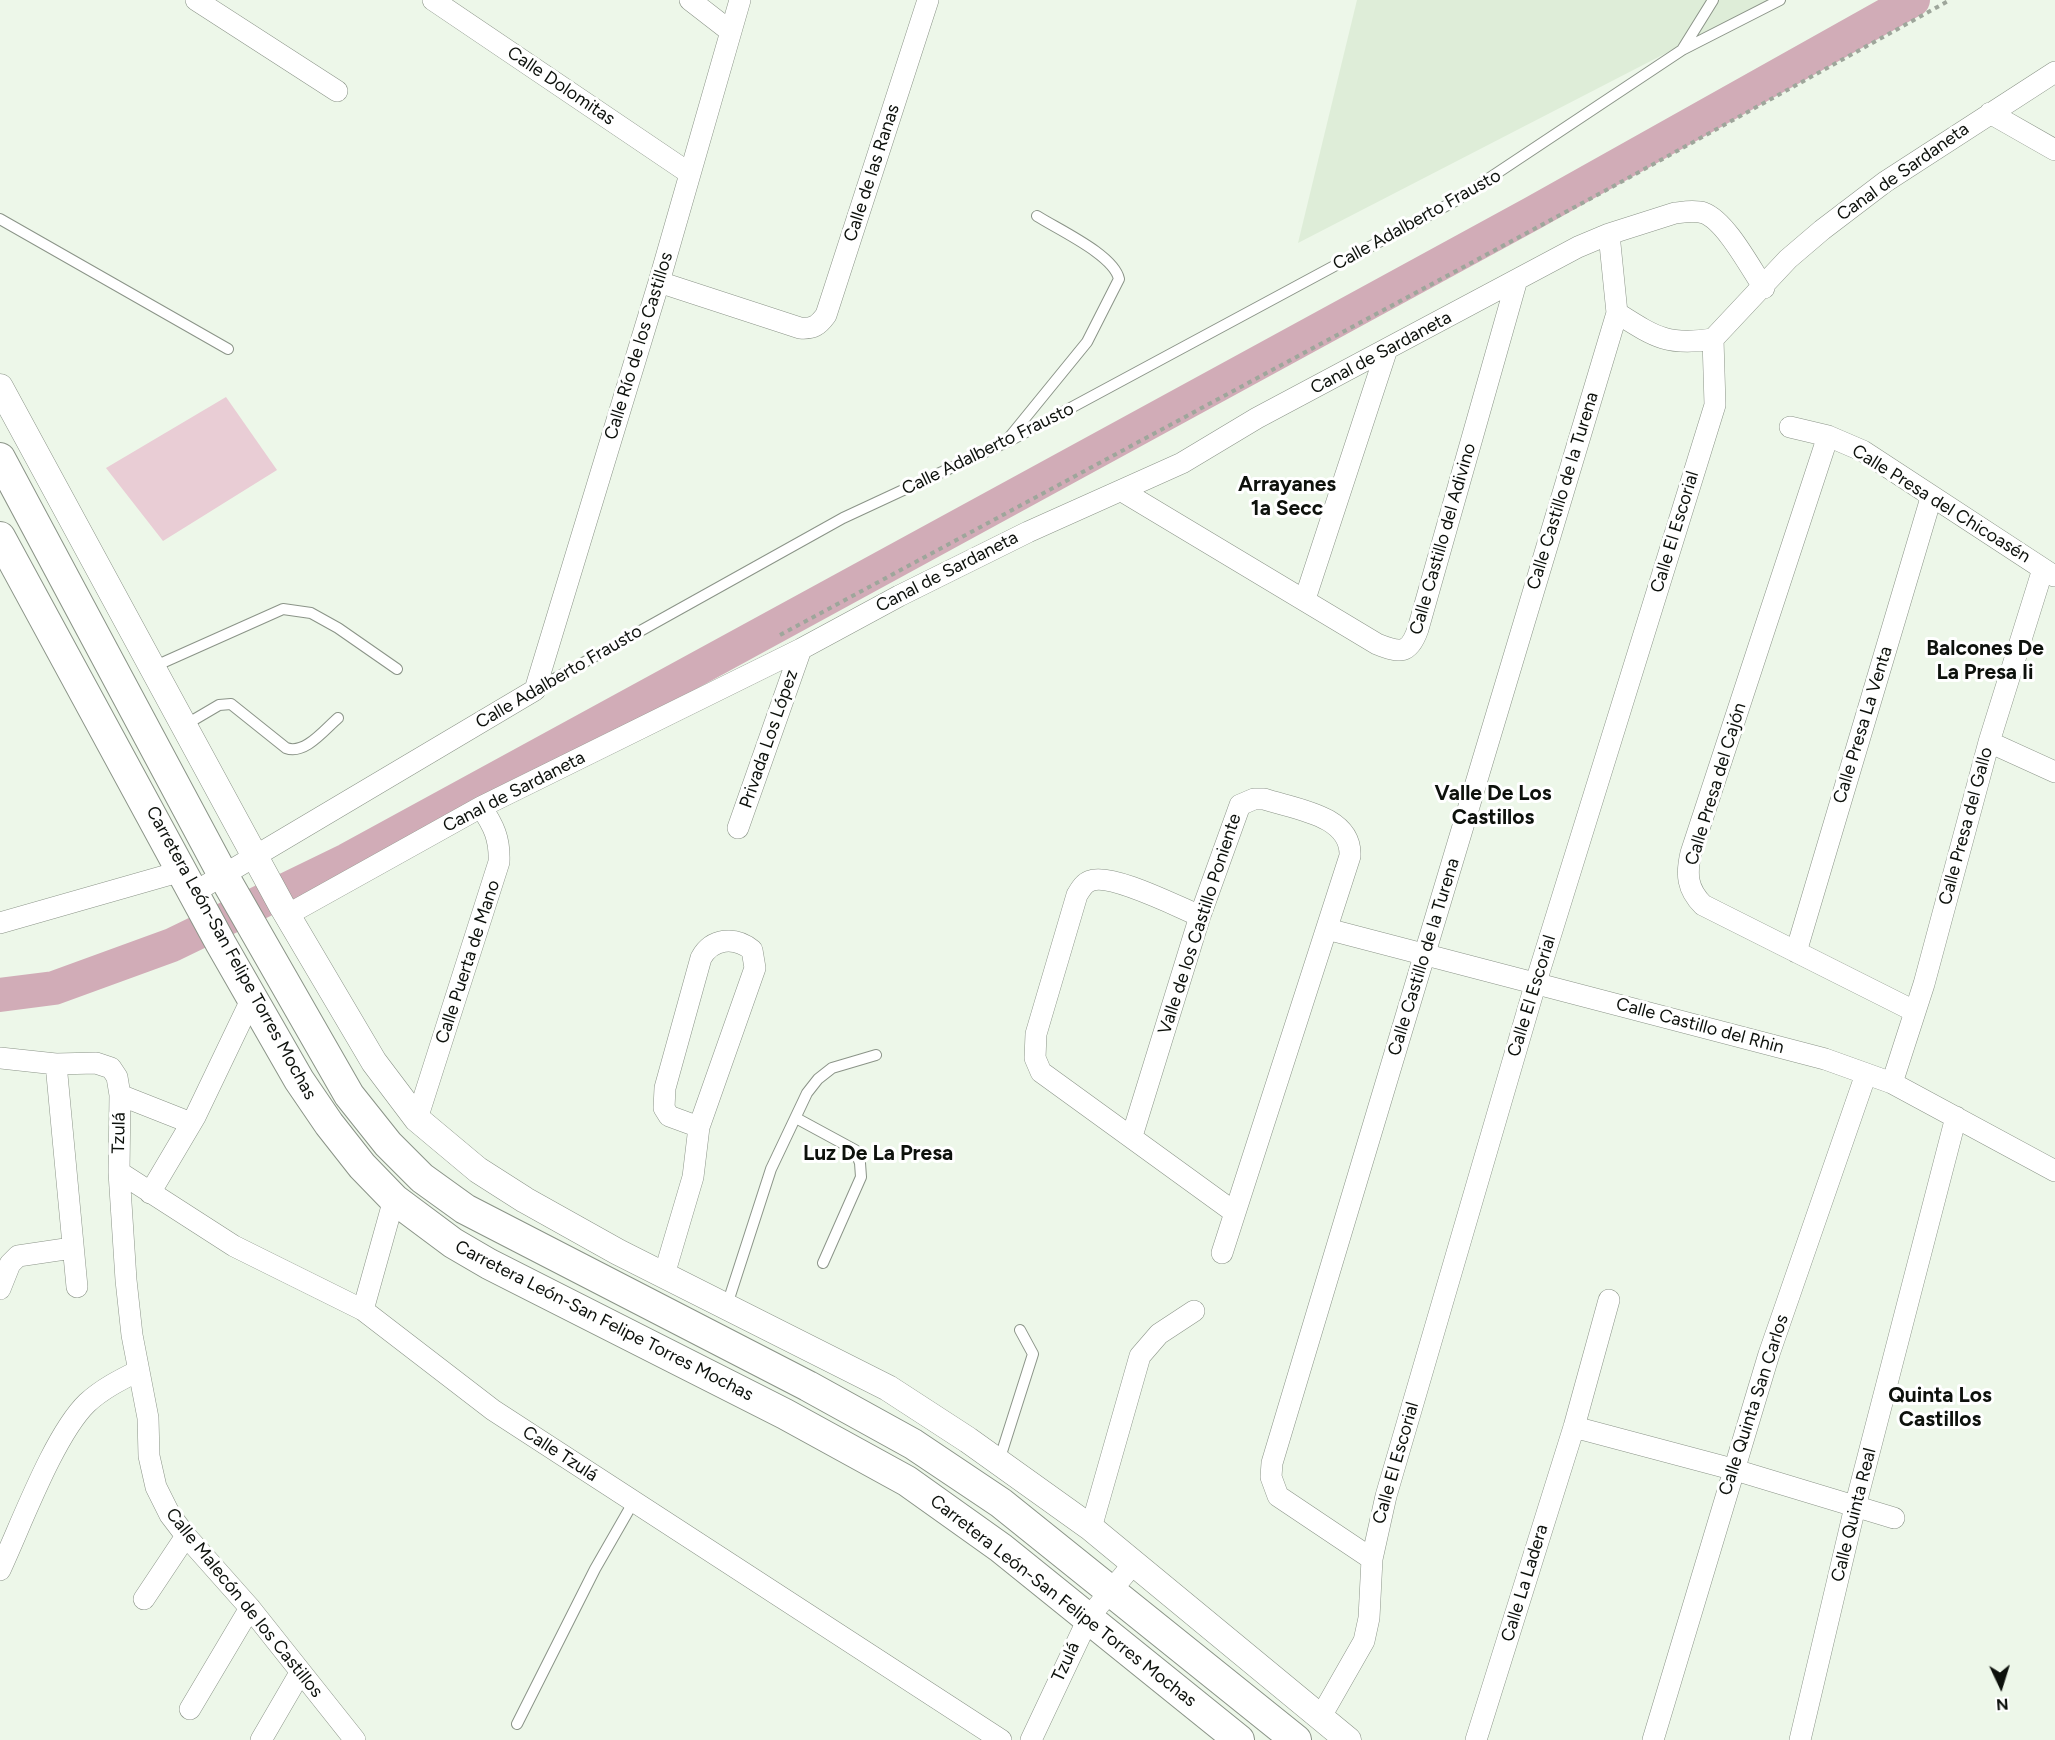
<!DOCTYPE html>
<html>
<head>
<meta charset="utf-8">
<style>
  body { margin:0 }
  #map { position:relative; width:2055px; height:1740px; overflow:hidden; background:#edf7e9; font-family:Figtree,sans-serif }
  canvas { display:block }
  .north { position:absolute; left:1971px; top:1656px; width:60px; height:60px; -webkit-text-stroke:4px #fff; paint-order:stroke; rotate:176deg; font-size:16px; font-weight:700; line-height:24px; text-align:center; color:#0d110c }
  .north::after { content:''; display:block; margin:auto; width:21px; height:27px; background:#0d110c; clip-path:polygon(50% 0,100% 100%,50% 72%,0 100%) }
</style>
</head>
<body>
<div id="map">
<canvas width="2055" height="1740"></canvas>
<div class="north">N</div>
</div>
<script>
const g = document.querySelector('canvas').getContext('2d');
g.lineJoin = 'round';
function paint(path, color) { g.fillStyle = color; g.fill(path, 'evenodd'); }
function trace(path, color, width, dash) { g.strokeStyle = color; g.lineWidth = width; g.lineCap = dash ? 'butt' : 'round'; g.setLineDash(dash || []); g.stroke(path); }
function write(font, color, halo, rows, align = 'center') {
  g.font = font + ' Figtree,sans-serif'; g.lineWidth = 6; g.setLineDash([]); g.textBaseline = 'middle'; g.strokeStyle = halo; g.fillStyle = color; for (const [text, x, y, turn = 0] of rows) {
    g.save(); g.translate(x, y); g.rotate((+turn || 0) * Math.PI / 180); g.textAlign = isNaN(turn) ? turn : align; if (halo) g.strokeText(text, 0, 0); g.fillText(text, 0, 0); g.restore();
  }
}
const built = new Path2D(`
  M1357,0h412l-471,243z`);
const green = new Path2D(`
  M226,397l51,73 -114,71 -57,-73z`);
const river = new Path2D(`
  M0,995l54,-7 118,-43 175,-85 1186,-647 380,-213`);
const path = new Path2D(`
  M780,635l832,-448 338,-187`);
const service = new Path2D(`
  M1682,50l31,-50
  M0,219l228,130
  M1008,439l79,-97 32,-63c-5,-24 -60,-49 -82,-63
  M153,667l130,-58 28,4 27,15 59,41
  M538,688l305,-170 170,-79 442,-238 227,-151 98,-50
  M185,725l34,-20 12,-1 55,44c19,7 38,-18 52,-30
  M796,1118l59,32 5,13 1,14 -38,86
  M727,1305l44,-136 36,-76 11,-14 14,-11 44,-13
  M999,1461l34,-107 -13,-24
  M517,1724l78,-155 39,-68`);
const minor = new Path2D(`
  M196,0l141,91
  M433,0l256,173
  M690,0l40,31
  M1990,113l65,37
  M1609,234l8,79c38,24 50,33 96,26
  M659,282l141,46c13,1 18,-2 26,-13l102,-315
  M1790,427l38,9 35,15 191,125
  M1828,436l-137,417c-5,21 -4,36 12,52l211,106
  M1122,491l255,153c23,9 32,11 41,-15l98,-346
  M1305,599l81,-247
  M1989,742l66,30
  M738,828l63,-179
  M193,893l342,-203 124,-408 81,-282
  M287,915l194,-108 320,-158 98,-53 129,-64 154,-69 75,-45 321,-171 31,-13 66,-21c9,-1 20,-3 29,0 22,8 47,56 60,75
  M1200,916c-22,-9 -90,-44 -110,-35 -6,2 -10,9 -13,14l-41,139 -1,24 6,14 193,140
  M0,923l182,-52
  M1327,929l498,130 67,24 163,88
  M1796,952l135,-454
  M0,1058l56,6 40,-1 15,5 6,9 3,18 -1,77 7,108 6,55 16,83 1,38 7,31 14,28 16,21 64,72 105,132
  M56,1064l21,223
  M1892,1083l32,-99 65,-242 54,-173
  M120,1095l71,28
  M417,1119l82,-257c1,-23 -5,-36 -18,-55
  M1132,1136l68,-220 40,-111 14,-6h10c30,10 88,16 86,57l-128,397
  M119,1172l115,74 129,64 130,100 508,330
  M150,1193l45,-76 57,-119
  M664,1275l29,-98 6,-50 56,-159 -3,-18c-17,-14 -40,-12 -51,8l-36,130 -1,20 5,8 30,11
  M0,1289l10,-25 8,-8 54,-8
  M363,1310l31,-111
  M1574,1427l158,42 162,49
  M1091,1528l49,-172 19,-22 35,-23
  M1372,1559l-94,-63 -7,-19 1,-14 345,-1150
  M0,1570c21,-45 54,-135 87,-167 15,-14 33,-23 51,-32
  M144,1599l42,-63
  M190,1709l60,-101
  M1320,1718l44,-77 5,-23 3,-59 14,-63 150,-514 179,-577 -2,-66 75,-80 34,-29 63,-48 170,-110
  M261,1740l39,-67
  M1031,1740l58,-123 45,-54
  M1476,1740l98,-313 35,-127
  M1653,1740l116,-386 97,-280
  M1800,1740l55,-233 101,-390`);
const tertiary = new Path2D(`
  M0,387l283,521 91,154 43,57 61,51 47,30 93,52 270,136 80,52 123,88 257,212`);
const secondary = new Path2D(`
  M0,458l223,417 126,220 39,49 34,34 43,31 343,177 105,58 88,59 295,237
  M0,537l221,407 78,136 30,44 33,42 32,33 59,44 36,21 296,150 122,67 94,67 238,192`);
const streetNames = [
  ["Calle Dolomitas",561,86,34],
  ["Canal de Sardaneta",1903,172,-35],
  ["Calle de las Ranas",872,173,-72],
  ["Calle Adalberto Frausto",1417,220,-29],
  ["Calle Río de los Castillos",639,346,-73],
  ["Canal de Sardaneta",1381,353,-28],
  ["Calle Adalberto Frausto",988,449,-26],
  ["Calle Castillo de la Turena",1563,491,-73],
  ["Calle Presa del Chicoasén",1941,504,32],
  ["Calle El Escorial",1675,532,-73],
  ["Calle Castillo del Adivino",1443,539,-74],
  ["Canal de Sardaneta",947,572,-27],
  ["Calle Adalberto Frausto",559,677,-30],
  ["Calle Presa La Venta",1863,725,-73],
  ["Privada Los López",769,739,-71],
  ["Calle Presa del Cajón",1716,784,-73],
  ["Canal de Sardaneta",514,792,-27],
  ["Calle Presa del Gallo",1966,826,-75],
  ["Valle de los Castillo Poniente",1200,924,-72],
  ["Carretera León-San Felipe Torres Mochas",231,953,61],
  ["Calle Castillo de la Turena",1424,957,-73],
  ["Calle Puerta de Mano",468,962,-72],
  ["Calle El Escorial",1532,996,-73],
  ["Calle Castillo del Rhin",1700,1026,15],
  ["Tzulá",119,1133,-89],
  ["Carretera León-San Felipe Torres Mochas",604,1321,27],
  ["Calle Quinta San Carlos",1754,1405,-72],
  ["Calle Tzulá",560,1454,33],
  ["Calle El Escorial",1396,1463,-74],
  ["Calle Quinta Real",1854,1515,-76],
  ["Calle La Ladera",1525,1583,-73],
  ["Carretera León-San Felipe Torres Mochas",1063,1601,38],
  ["Calle Malecón de los Castillos",244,1603,51],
  ["Tzulá",1066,1662,-65]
];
const quarterNames = [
  ["Arrayanes",1287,485],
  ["1a Secc",1287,509],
  ["Balcones De",1985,649],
  ["La Presa Ii",1985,673],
  ["Valle De Los",1493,794],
  ["Castillos",1493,818],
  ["Luz De La Presa",878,1154],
  ["Quinta Los",1940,1396],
  ["Castillos",1940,1420]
];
paint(built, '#deedd8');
paint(green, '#e9cdd5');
trace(river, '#d1acb7', 34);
trace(service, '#8b9488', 12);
trace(minor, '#8b9488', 22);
trace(tertiary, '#8b9488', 27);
trace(secondary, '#8b9488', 32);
trace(path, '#9ea69b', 4, [4.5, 4.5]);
trace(service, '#fff', 10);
trace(minor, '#fff', 21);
trace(tertiary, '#fff', 26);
trace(secondary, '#fff', 30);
write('18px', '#0d110c', '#fff', streetNames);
write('bold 21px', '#0d110c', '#fff', quarterNames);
</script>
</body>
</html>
